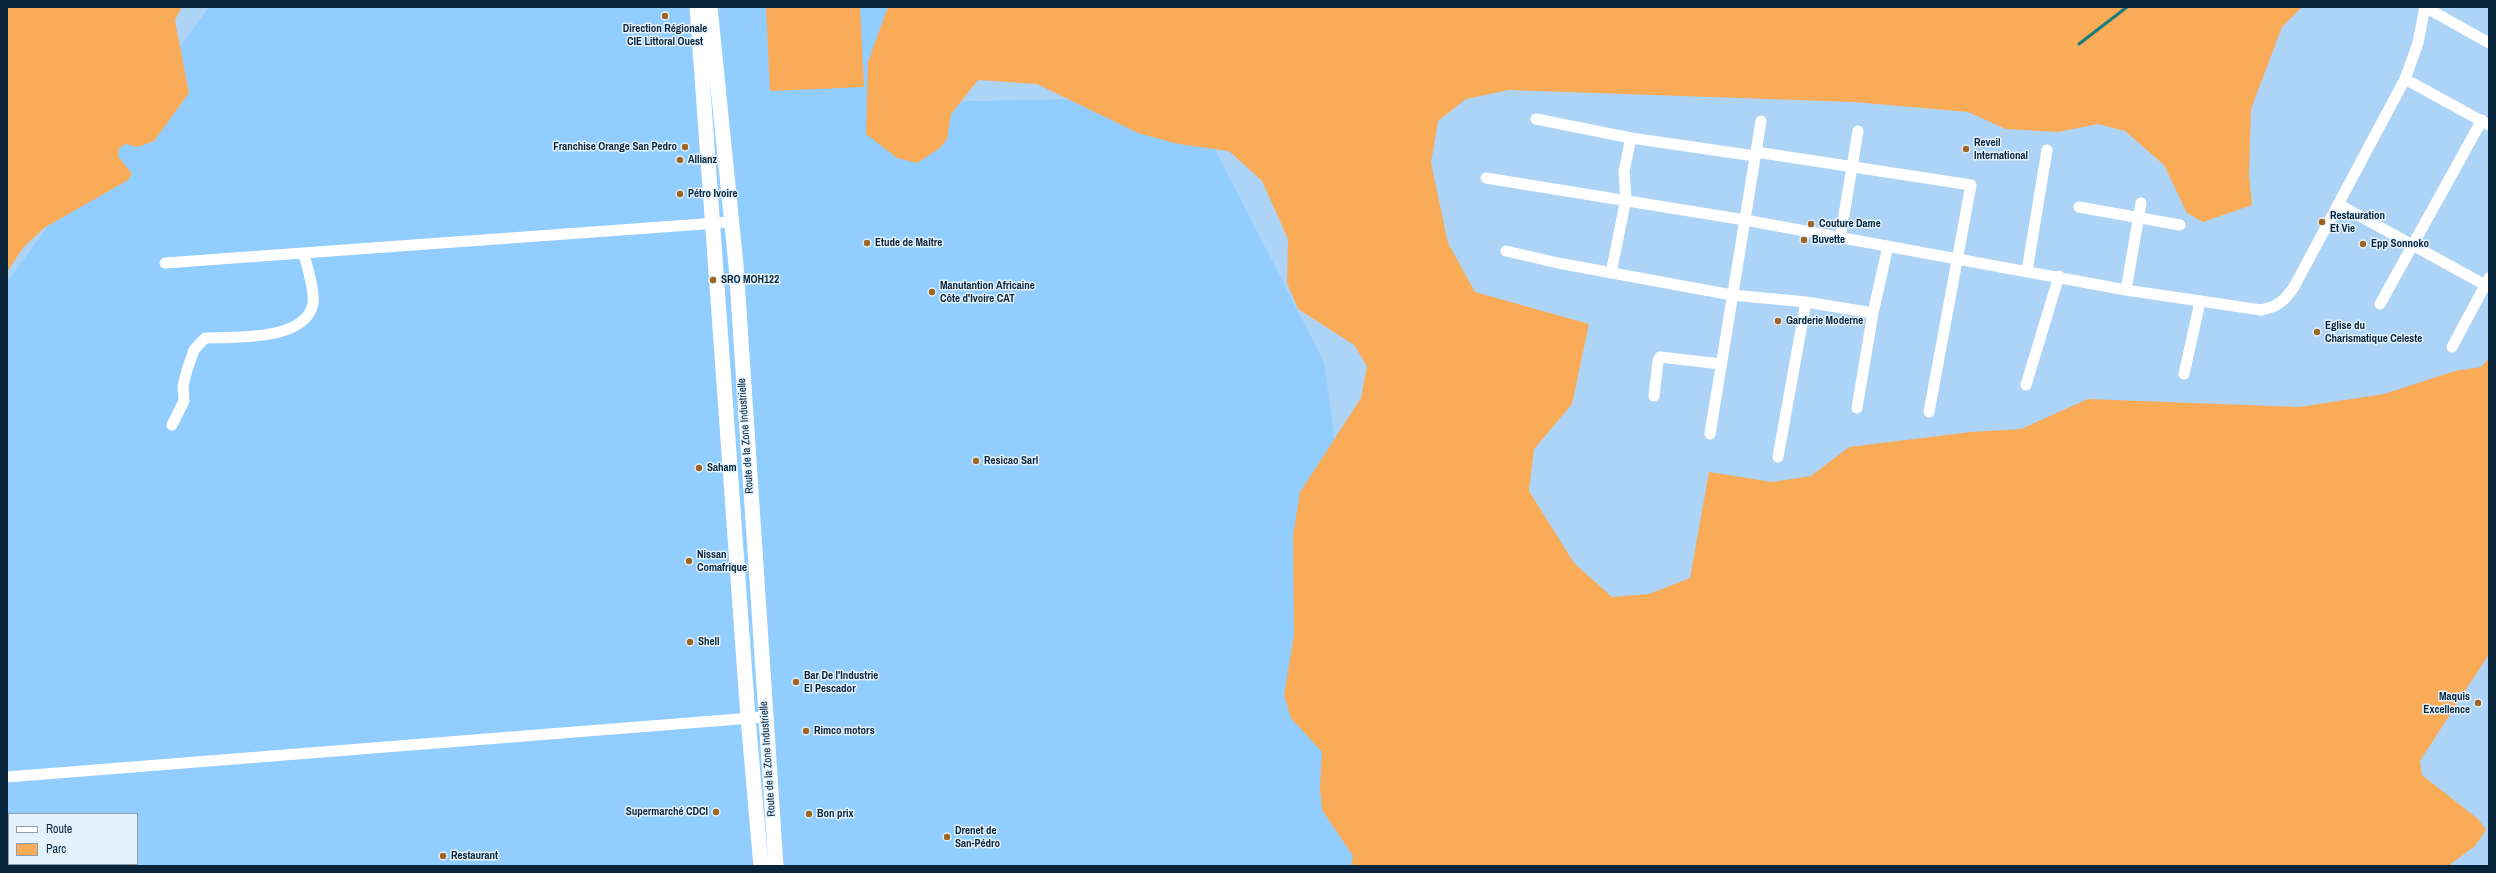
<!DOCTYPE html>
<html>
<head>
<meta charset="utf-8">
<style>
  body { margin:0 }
  #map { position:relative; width:2496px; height:873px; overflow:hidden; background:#add4f7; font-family:"Archivo Narrow",sans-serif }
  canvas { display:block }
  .frame { position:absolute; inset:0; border:8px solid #07243a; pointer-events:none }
  .legend { position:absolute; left:8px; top:813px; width:130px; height:52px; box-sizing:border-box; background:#e4f2fd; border:1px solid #8ca0af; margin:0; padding:5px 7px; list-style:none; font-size:12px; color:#07243a }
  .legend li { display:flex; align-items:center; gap:8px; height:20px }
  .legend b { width:20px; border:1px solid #8ca0af }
</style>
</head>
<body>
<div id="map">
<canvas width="2496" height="873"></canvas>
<div class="frame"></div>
<ul class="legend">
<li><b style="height:5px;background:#fff"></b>Route</li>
<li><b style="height:11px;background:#faab57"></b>Parc</li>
</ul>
</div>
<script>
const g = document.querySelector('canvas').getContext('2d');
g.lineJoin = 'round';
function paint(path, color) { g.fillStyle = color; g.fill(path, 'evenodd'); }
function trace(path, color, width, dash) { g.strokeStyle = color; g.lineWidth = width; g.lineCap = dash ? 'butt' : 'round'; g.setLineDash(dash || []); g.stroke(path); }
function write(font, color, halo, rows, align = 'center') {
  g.font = font + ' "Archivo Narrow",sans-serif'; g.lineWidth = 3; g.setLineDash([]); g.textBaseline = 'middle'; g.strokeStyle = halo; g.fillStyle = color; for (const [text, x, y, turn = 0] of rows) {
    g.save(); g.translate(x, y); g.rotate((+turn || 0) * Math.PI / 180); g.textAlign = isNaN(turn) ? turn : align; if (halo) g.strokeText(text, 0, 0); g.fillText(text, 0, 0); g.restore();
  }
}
const built = new Path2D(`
  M209,7h694l13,95 272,-5 136,265 70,504h-1387v-584zM9,814h128v50h-128z`);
const green = new Path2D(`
  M7,7h175l-7,13 14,73 -35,48 -16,6 -12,-3 -7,4 -1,8 14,18 -4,6 -84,48 -21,20 -16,24z
  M766,7h94l4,80 -94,4z
  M888,7h1414l-20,20 -31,82 -2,66 3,30 -49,17 -16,-9 -23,-48 -39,-34 -27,-7 -40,8 -52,-3 -38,-17 -114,-10 -345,-12 -43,9 -28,22 -7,42 17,80 27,49 114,32 -17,80 -38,45 -5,42 45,72 38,34 37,-3 41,-16 19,-106 63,10 39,-6 38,-29 122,-15 50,-3 67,-30 211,8 85,-13 71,-23 26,-4 8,-9v296l-69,107 2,14 56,44 8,11 -11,16 -27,20h-1097l2,-10 -31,-46 -2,-23 2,-35 -31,-34 -7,-23 10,-60 -1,-99 7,-44 61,-94 6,-32 -13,-21 -56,-36 -11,-26 1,-44 -26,-58 -33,-30 -51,-7 -40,-11 -101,-49 -59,-4 -27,34 -4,25 -7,9 -23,15 -20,-5 -31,-24 2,-72z`);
const stream = new Path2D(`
  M2079,44l48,-37`);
const minor = new Path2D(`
  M2425,7l64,36
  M2405,79l84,46
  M1536,119l95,19 124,18
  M1756,152l215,33 -42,227
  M1486,178l259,42 381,70 135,20c17,-3 24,-10 33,-23l111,-208 13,-36 7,-36
  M2338,204l147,81
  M2079,207l101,18
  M1840,239l18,-108
  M1506,251l52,12 174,32 74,7 67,11
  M165,263l566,-41
  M2027,271l20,-121
  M1611,273l15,-74 -2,-28 7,-33
  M2126,290l15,-87
  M2380,304l102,-184
  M2452,347l37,-69
  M2184,374l16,-72
  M2026,385l33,-109
  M1654,396l4,-35 2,-4 61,7
  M1857,408l16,-95 15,-67
  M172,425l12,-24 -1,-15 4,-16 7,-20 11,-12c30,-1 102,3 108,-35 2,-12 -6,-37 -9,-48
  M1710,434l51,-313
  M1778,457l28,-155
  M7,777l757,-60`);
const secondary = new Path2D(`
  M697,7l51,711 13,148
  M710,7l26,258 40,601`);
const markers = [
  [665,16,4,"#9d6422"],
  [685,147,4,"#9d6422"],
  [1966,149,4,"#9d6422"],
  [680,160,4,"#9d6422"],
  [680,194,4,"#9d6422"],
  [2322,222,4,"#9d6422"],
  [1811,224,4,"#9d6422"],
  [1804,240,4,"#9d6422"],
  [867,243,4,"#9d6422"],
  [2363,244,4,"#9d6422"],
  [713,280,4,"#9d6422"],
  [932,292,4,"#9d6422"],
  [1778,321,4,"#9d6422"],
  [2317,332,4,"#9d6422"],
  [976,461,4,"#9d6422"],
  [699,468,4,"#9d6422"],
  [689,561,4,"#9d6422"],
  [690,642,4,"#9d6422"],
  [796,682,4,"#9d6422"],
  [2478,703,4,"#9d6422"],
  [806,731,4,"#9d6422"],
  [716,812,4,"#9d6422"],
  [809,814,4,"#9d6422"],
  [947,837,4,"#9d6422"],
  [443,856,4,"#9d6422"]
];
const poiNames = [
  ["Direction Régionale",665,29,"center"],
  ["CIE Littoral Ouest",665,42,"center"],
  ["Reveil",1974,143],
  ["International",1974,156],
  ["Franchise Orange San Pedro",677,147,"right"],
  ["Allianz",688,160],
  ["Pétro Ivoire",688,194],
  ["Restauration",2330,216],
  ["Et Vie",2330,229],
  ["Couture Dame",1819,224],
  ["Buvette",1812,240],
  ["Etude de Maître",875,243],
  ["Epp Sonnoko",2371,244],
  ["SRO MOH122",721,280],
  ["Manutantion Africaine",940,286],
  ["Côte d'Ivoire CAT",940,299],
  ["Garderie Moderne",1786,321],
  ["Eglise du",2325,326],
  ["Charismatique Celeste",2325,339],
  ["Resicao Sarl",984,461],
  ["Saham",707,468],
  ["Nissan",697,555],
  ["Comafrique",697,568],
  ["Shell",698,642],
  ["Bar De l'Industrie",804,676],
  ["El Pescador",804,689],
  ["Maquis",2470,697,"right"],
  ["Excellence",2470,710,"right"],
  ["Rimco motors",814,731],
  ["Supermarché CDCI",708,812,"right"],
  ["Bon prix",817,814],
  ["Drenet de",955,831],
  ["San-Pédro",955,844],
  ["Restaurant",451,856]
];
const streetNames = [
  ["Route de la Zone Industrielle",746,436,-94],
  ["Route de la Zone Industrielle",768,759,-94]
];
paint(built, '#92cdff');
paint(green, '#faab57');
trace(stream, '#157e7c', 3);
trace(minor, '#fff', 11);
trace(secondary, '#fff', 15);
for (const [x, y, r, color] of markers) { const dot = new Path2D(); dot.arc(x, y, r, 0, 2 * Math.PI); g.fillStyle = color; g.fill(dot); trace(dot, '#e4f2fd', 1.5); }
write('bold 11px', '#07243a', '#e4f2fd', poiNames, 'left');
write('11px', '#07243a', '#e4f2fd', streetNames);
</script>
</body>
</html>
